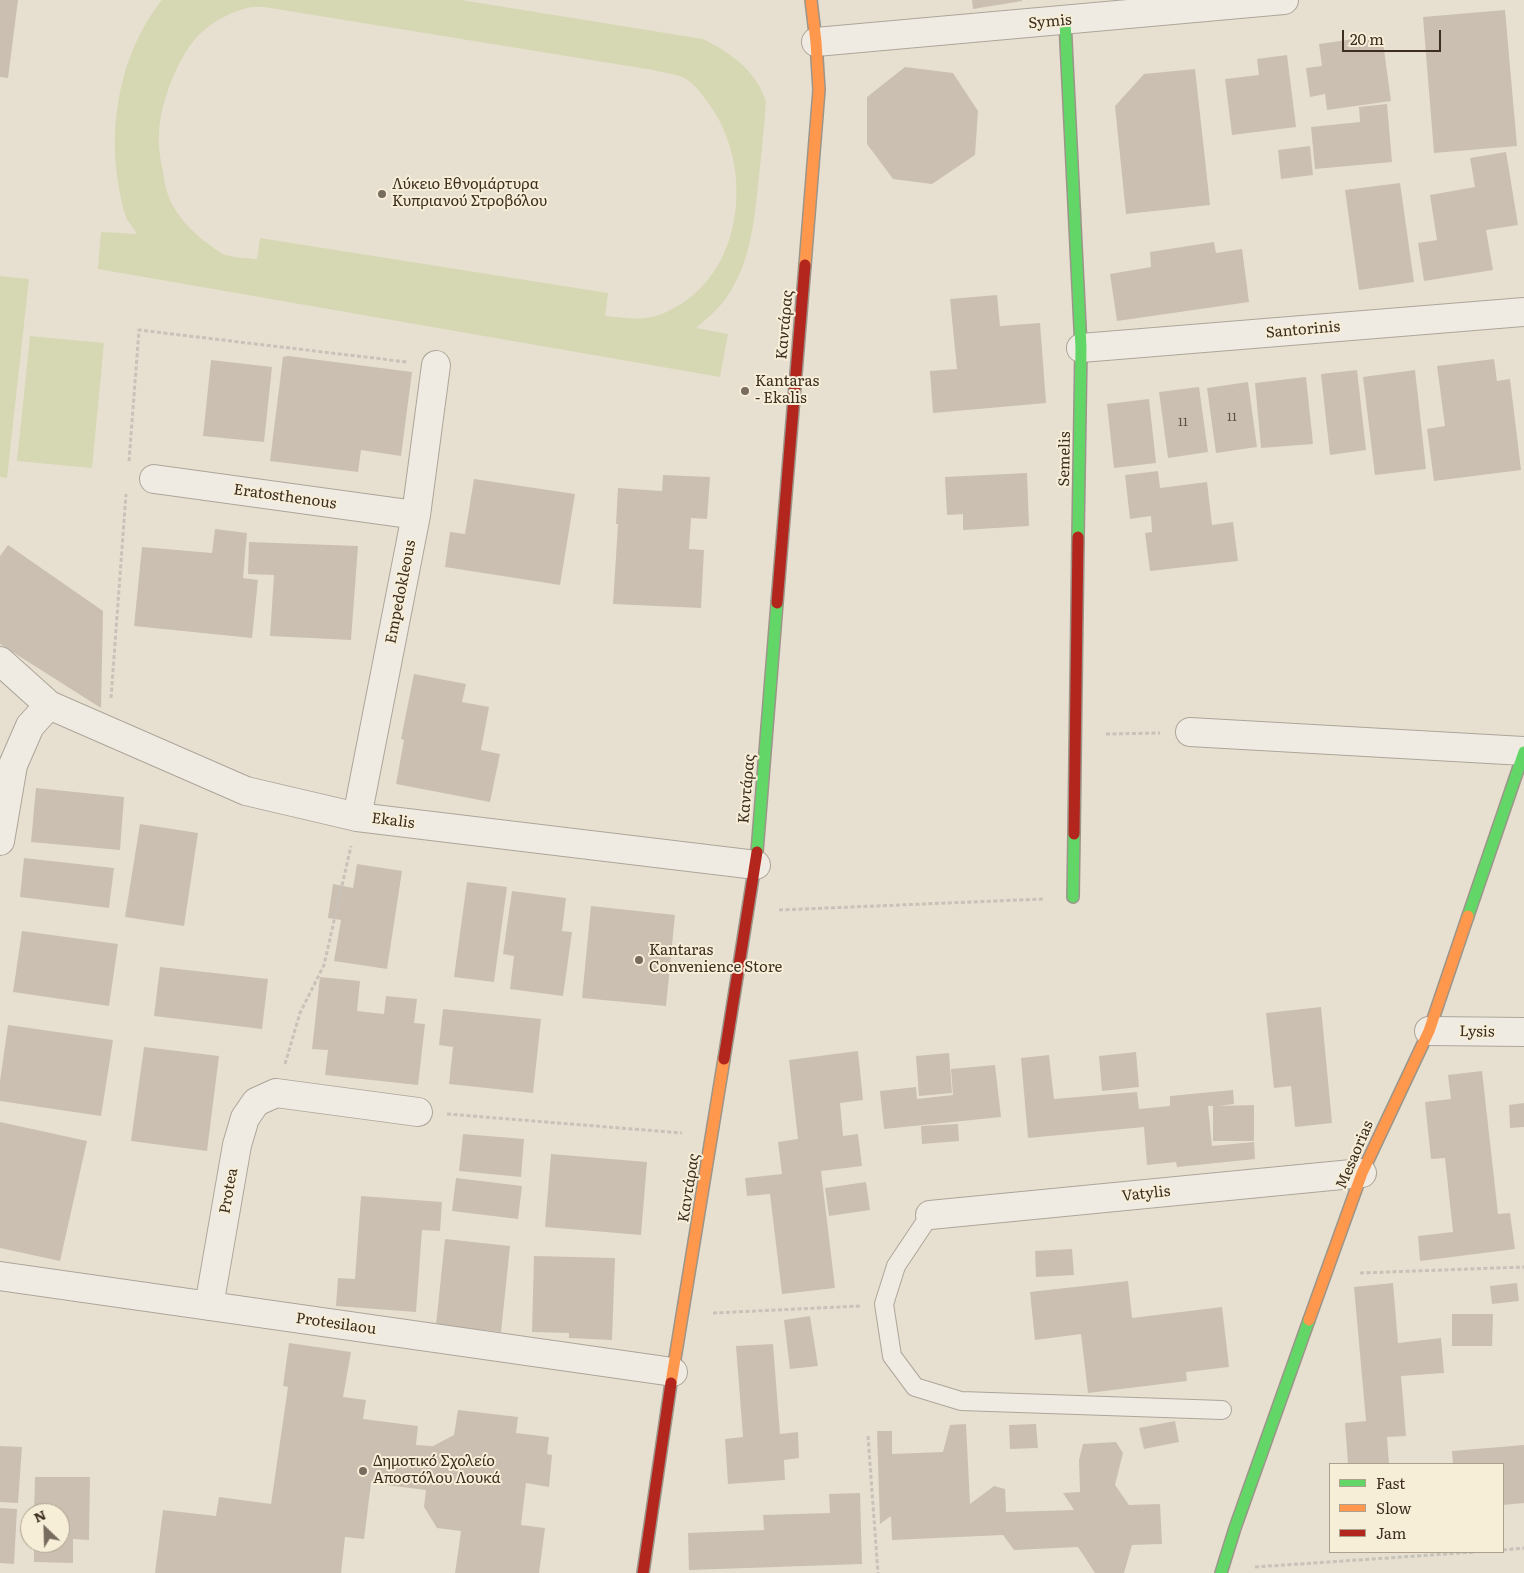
<!DOCTYPE html>
<html>
<head>
<meta charset="utf-8">
<style>
  body { margin:0 }
  #map { position:relative; width:1524px; height:1573px; overflow:hidden; background:#e7e0d1; font-family:Literata,serif }
  canvas { display:block }
  .legend { position:absolute; left:1329px; top:1463px; width:175px; height:90px; box-sizing:border-box; background:#f7eed8; border:1px solid #ada18e; margin:0; padding:6px 9px; list-style:none; font-size:15px; color:#3d2e20 }
  .legend li { display:flex; align-items:center; gap:10px; height:25px }
  .legend b { width:25px; border:1px solid #ada18e }
  .north { position:absolute; left:20px; top:1503px; width:50px; height:50px; box-sizing:border-box; background:#f7eed8; border:1px solid #ada18e; border-radius:50%; rotate:336deg; font-size:14px; font-weight:700; line-height:20px; text-align:center; color:#3d2e20 }
  .north::after { content:''; display:block; margin:auto; width:18px; height:22px; background:#786c5e; clip-path:polygon(50% 0,100% 100%,50% 72%,0 100%) }
  .scale { position:absolute; left:1342px; top:30px; width:99px; height:22px; box-sizing:border-box; border:2px solid #3d2e20; border-top:0; padding-left:6px; font-size:15px; line-height:18px; white-space:nowrap; color:#3d2e20; -webkit-text-stroke:4px #f7eed8; paint-order:stroke }
</style>
</head>
<body>
<div id="map">
<canvas width="1524" height="1573"></canvas>
<ul class="legend">
<li><b style="height:6px;background:#63d668"></b>Fast</li>
<li><b style="height:6px;background:#ff974d"></b>Slow</li>
<li><b style="height:6px;background:#b3261e"></b>Jam</li>
</ul>
<div class="north">N</div>
<div class="scale">20 m</div>
</div>
<script>
const g = document.querySelector('canvas').getContext('2d');
g.lineJoin = 'round';
function paint(path, color) { g.fillStyle = color; g.fill(path, 'evenodd'); }
function trace(path, color, width, dash) { g.strokeStyle = color; g.lineWidth = width; g.lineCap = dash ? 'butt' : 'round'; g.setLineDash(dash || []); g.stroke(path); }
function write(font, color, halo, rows, align = 'center') {
  g.font = font + ' Literata,serif'; g.lineWidth = 4; g.setLineDash([]); g.textBaseline = 'middle'; g.strokeStyle = halo; g.fillStyle = color; for (const [text, x, y, turn = 0] of rows) {
    g.save(); g.translate(x, y); g.rotate((+turn || 0) * Math.PI / 180); g.textAlign = isNaN(turn) ? turn : align; if (halo) g.strokeText(text, 0, 0); g.fillText(text, 0, 0); g.restore();
  }
}
const green = new Path2D(`
  M162,0h299l242,39c28,14 54,32 63,63 -2,28 -5,56 -8,84 -4,36 -8,75 -28,106 -9,15 -21,25 -34,36l32,6 -8,43 -622,-108 3,-37 36,2c-3,-5 -6,-9 -9,-13 -5,-9 -7,-22 -9,-33 -12,-64 2,-137 43,-188zM251,7h13l389,63c10,3 25,4 33,9 9,5 17,17 23,25 43,59 37,159 -28,200 -10,6 -23,13 -35,14 -13,2 -28,-1 -41,-2l3,-23 -348,-55 -3,21c-10,-1 -25,-1 -34,-5 -6,-3 -13,-9 -19,-13 -13,-11 -27,-25 -34,-41 -4,-9 -6,-19 -7,-29 -3,-13 -5,-25 -4,-38 1,-30 20,-80 42,-100 14,-13 32,-22 50,-26z
  M0,276l29,3 -22,199 -7,-1z
  M30,336l74,7 -12,125 -75,-7z`);
const building = new Path2D(`
  M0,0h18l-10,78 -8,-1z
  M972,0h50v1l-49,8z
  M1505,10l12,136 -83,7 -11,-136z
  M1382,35l9,66 -64,9 -2,-16 -15,3 -4,-29 16,-2 -3,-22z
  M1287,55l9,72 -64,8 -7,-56 34,-4 -2,-16z
  M905,67l48,6 25,38 -3,44 -43,29 -39,-5 -26,-35v-47z
  M1195,69l15,136 -84,9 -11,-108 29,-32z
  M1387,104l5,58 -77,7 -4,-42 49,-5 -1,-15z
  M1310,146l3,29 -32,4 -3,-29z
  M1506,152l12,73 -32,5 7,40 -69,11 -6,-38 19,-3 -7,-45 45,-8 -5,-29z
  M1400,183l14,99 -55,8 -14,-100z
  M1214,242l2,11 26,-4 7,53 -132,19 -7,-47 41,-7 -1,-15z
  M997,295l3,31 40,-3 6,80 -113,10 -3,-42 27,-2 -7,-70z
  M288,356l124,16 -11,84 -40,-6 -3,22 -88,-11 13,-104z
  M1494,359l3,22 13,-2 11,91 -87,11 -7,-52 18,-3 -8,-60z
  M211,360l61,7 -8,75 -61,-6z
  M1357,370l9,80 -36,5 -9,-81z
  M1415,370l11,99 -51,6 -12,-98z
  M1306,377l7,67 -52,4 -6,-65z
  M1248,382l9,65 -41,6 -9,-65z
  M1199,387l9,65 -40,6 -9,-66z
  M1149,399l7,64 -42,5 -7,-64z
  M1158,471l2,17 47,-6 5,43 21,-3 5,39 -88,10 -5,-38 7,-1 -1,-16 -21,3 -5,-44z
  M1027,473l2,53 -66,4v-16l-16,1 -2,-38z
  M663,475l47,2 -3,42 -16,-1 -2,31 15,1 -3,58 -88,-4 5,-80h-2l2,-36 44,3z
  M474,479l101,15 -15,91 -115,-18 5,-35 15,2z
  M215,529l32,4 -4,45 15,2 -6,58 -118,-12 8,-79 70,6z
  M249,542l109,4 -7,94 -81,-4 4,-61 -26,-1z
  M8,545l95,66 -2,97 -101,-64v-88z
  M414,674l52,10 -4,18 27,5 -8,43 19,4 -10,48 -94,-18 8,-44 -3,-1z
  M36,788l88,9 -4,53 -89,-8z
  M140,824l58,9 -14,93 -59,-9z
  M24,858l90,10 -5,40 -89,-11z
  M357,864l45,7 -15,98 -53,-8 7,-41 -13,-2 5,-34 20,4z
  M467,882l40,5 -13,95 -40,-5z
  M512,891l54,7 -4,33 10,1 -9,64 -53,-7 4,-33 -11,-2z
  M591,906l84,9 -9,91 -84,-8z
  M22,931l96,13 -9,62 -96,-14z
  M160,967l108,12 -6,50 -108,-13z
  M320,977l40,4 -3,30 27,3 2,-18 31,3 -3,24 11,1 -7,61 -93,-10 3,-25 -16,-1z
  M1321,1007l11,116 -37,4 -4,-41 -17,2 -8,-75z
  M443,1009l98,10 -8,74 -84,-9 4,-37 -14,-2z
  M8,1025l105,15 -12,76 -101,-15v-20z
  M144,1047l75,9 -12,95 -76,-10z
  M858,1051l5,49 -23,3 3,33 15,-2 4,32 -41,5 14,117 -53,6 -12,-100 -23,2 -2,-18 37,-4 -4,-32 20,-3 -9,-79z
  M1136,1052l3,35 -37,4 -3,-35z
  M949,1053l3,40 -33,3 -3,-40z
  M1049,1055l5,44 83,-7 2,17 31,-3v-10l63,-6 1,14 -15,2 35,-1v36h-41v-35h-5l4,40 42,-4 1,17 -78,8 -1,-5 -29,3 -3,-38 -116,11 -7,-80z
  M995,1065l6,52 -117,12 -4,-38 36,-4 1,12 36,-4 -2,-26z
  M1482,1071l16,143 12,-1 5,36 -95,12 -2,-25 35,-4 -8,-74 -14,1 -6,-57 26,-3 -3,-24z
  M1524,1103v24l-14,1 -1,-23z
  M0,1122l87,19 -27,120 -60,-13z
  M958,1124l1,17 -37,3 -1,-18z
  M463,1134l61,5 -3,38 -62,-6z
  M551,1154l96,8 -6,73 -96,-8z
  M456,1178l66,8 -4,33 -66,-8z
  M866,1182l4,28 -41,6 -4,-28z
  M361,1196l81,6 -2,29 -18,-1 -6,82 -80,-6 2,-28 17,1z
  M445,1239l65,7 -9,86 -65,-7z
  M1072,1249l2,26 -38,2 -1,-26z
  M534,1256l81,2 -3,82 -43,-2v-5l-37,-1z
  M1128,1281l4,37 90,-11 7,60 -43,5 1,9 -99,12 -7,-59 -46,6 -5,-48z
  M1393,1283l5,60 43,-5 3,35 -43,3 5,60 -19,1 2,27h-41l-3,-41 21,-2 -12,-134z
  M1517,1283l2,18 -27,3 -2,-18z
  M1452,1314h41l-1,32h-40z
  M810,1316l8,50 -28,3 -6,-49z
  M289,1343l62,9 -8,45 23,3 -3,19 55,7 -2,19 17,1 21,-11 4,-25 60,7 -2,16 33,4 -2,17 5,1 -3,32 -23,-4 -5,42 24,3 -6,45h-84l6,-42 -24,-3 -13,-21 2,-17 -55,-7 -7,56 -19,-2 -4,36h-186l8,-63 53,6 3,-19 52,7 17,-117 -5,-1z
  M773,1344l7,90 18,-2 1,26 -15,2 1,20 -57,4 -3,-45 18,-2 -7,-91z
  M1175,1421l4,21 -35,7 -5,-21z
  M966,1424l4,80 24,-18 11,3 1,23 68,-2 -11,-17 17,-1 -1,-32 4,-16 33,-2 7,11 -8,32 14,20 31,-1 2,40 -30,1 -8,28h-29l-17,-26 -64,3 -11,-15 -111,5 -1,-24 -11,8 -3,-93h15v23l51,-2 7,-27z
  M1036,1424l2,24 -28,1 -1,-24z
  M1524,1445v58l-21,2v-41h-50l-1,-13z
  M0,1446l22,1 -4,56 -18,-1z
  M35,1477h55l-1,63 -16,-1v24l-39,-1v-19h26v-30h-26z
  M860,1493l2,71 -173,6 -1,-37 76,-3 -1,-15 67,-2 -1,-19z
  M0,1508l17,1 -3,55 -14,-1z`);
const path = new Path2D(`
  M129,461l10,-131 268,32
  M111,698l15,-204
  M1106,734l54,-1
  M779,910l264,-11
  M285,1064l15,-51 24,-48 27,-119
  M447,1114l235,19
  M1360,1273l164,-6
  M713,1313l147,-7
  M868,1436l10,137
  M1503,1550l21,-2
  M1255,1567l220,-15`);
const lane = new Path2D(`
  M930,1215l-34,51 -12,38 8,52 23,31 46,14 261,9`);
const street = new Path2D(`
  M816,42l468,-42
  M1081,348l443,-36
  M154,479l262,36
  M0,661l49,44 197,86 111,26 399,48
  M1190,732l334,19
  M357,817l59,-302 20,-150
  M0,841l13,-76 17,-39 19,-21
  M1429,1031l95,1
  M930,1215l432,-42
  M0,1276l673,96
  M209,1306l28,-161 8,-27 11,-16 20,-9 142,19`);
const fast = new Path2D(`
  M1065,21l16,327 -3,189
  M757,852l20,-249
  M1073,897l1,-63
  M1468,916l56,-164
  M1221,1573l14,-45 74,-208`);
const slow = new Path2D(`
  M805,265l14,-175 -3,-48 -5,-42
  M1309,1320l53,-147 67,-142 39,-115
  M671,1383l53,-324`);
const jam = new Path2D(`
  M777,603l28,-338
  M1074,834l4,-297
  M724,1059l33,-207
  M643,1573l28,-190`);
const markers = [
  [382,194,5,"#786c5e"],
  [745,391,5,"#786c5e"],
  [639,960,5,"#786c5e"],
  [363,1471,5,"#786c5e"]
];
const numberNames = [
  ["11",1232,417],
  ["11",1183,422]
];
const streetNames = [
  ["Symis",1050,22,-5],
  ["Καντάρας",785,325,-85],
  ["Santorinis",1303,330,-5],
  ["Semelis",1065,459,-89],
  ["Eratosthenous",285,497,8],
  ["Empedokleous",401,592,-79],
  ["Καντάρας",747,789,-85],
  ["Ekalis",393,821,7],
  ["Lysis",1477,1032,1],
  ["Mesaorias",1355,1155,-67],
  ["Καντάρας",689,1188,-81],
  ["Protea",229,1191,-80],
  ["Vatylis",1146,1194,-6],
  ["Protesilaou",336,1324,8]
];
const poiNames = [
  ["Λύκειο Εθνομάρτυρα",392,185],
  ["Κυπριανού Στροβόλου",392,202],
  ["Kantaras",755,382],
  ["- Ekalis",755,399],
  ["Kantaras",649,951],
  ["Convenience Store",649,968],
  ["Δημοτικό Σχολείο",373,1462],
  ["Αποστόλου Λουκά",373,1479]
];
paint(green, '#d6d7b3');
paint(building, '#cbbfb2');
trace(lane, '#ada599', 20);
trace(street, '#ada599', 30);
trace(fast, '#9c958a', 14);
trace(slow, '#9c958a', 14);
trace(jam, '#9c958a', 14);
trace(path, '#c8c2b9', 3, [4, 2.5]);
trace(lane, '#efebe3', 18);
trace(street, '#efebe3', 28);
trace(fast, '#63d668', 11);
trace(slow, '#ff974d', 11);
trace(jam, '#b3261e', 11);
for (const [x, y, r, color] of markers) { const dot = new Path2D(); dot.arc(x, y, r, 0, 2 * Math.PI); g.fillStyle = color; g.fill(dot); trace(dot, '#f7eed8', 2); }
write('12px', '#605244', null, numberNames);
write('15px', '#3d2e20', '#f7eed8', streetNames);
write('15px', '#3d2e20', '#f7eed8', poiNames, 'left');
</script>
</body>
</html>
